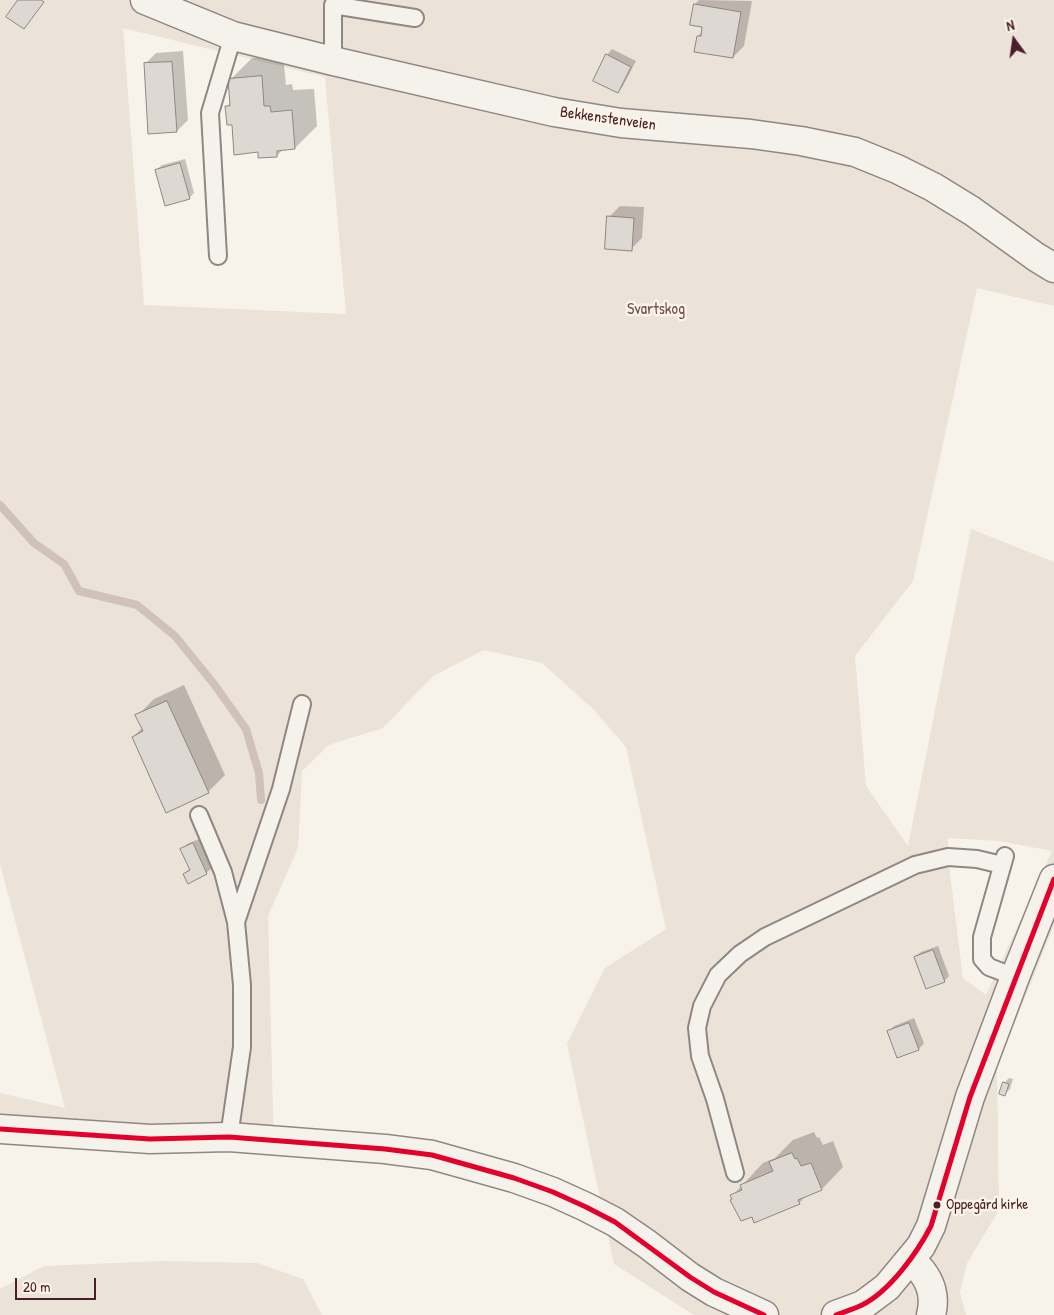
<!DOCTYPE html>
<html>
<head>
<meta charset="utf-8">
<style>
  body { margin:0 }
  #map { position:relative; width:1054px; height:1315px; overflow:hidden; background:#f7f3ea; font-family:"Patrick Hand",sans-serif }
  canvas { display:block }
  .north { position:absolute; left:989px; top:15px; width:50px; height:50px; -webkit-text-stroke:4px #fcf5e5; paint-order:stroke; rotate:346deg; font-size:14px; font-weight:700; line-height:20px; text-align:center; color:#4a1f2b }
  .north::after { content:''; display:block; margin:auto; width:18px; height:22px; background:#4a1f2b; clip-path:polygon(50% 0,100% 100%,50% 72%,0 100%) }
  .scale { position:absolute; left:15px; top:1278px; width:81px; height:22px; box-sizing:border-box; border:2px solid #4a1f2b; border-top:0; padding-left:6px; font-size:15px; line-height:18px; white-space:nowrap; color:#4a1f2b; -webkit-text-stroke:4px #fcf5e5; paint-order:stroke }
</style>
</head>
<body>
<div id="map">
<canvas width="1054" height="1315"></canvas>
<div class="north">N</div>
<div class="scale">20 m</div>
</div>
<script>
const g = document.querySelector('canvas').getContext('2d');
g.lineJoin = 'round';
function paint(path, color) { g.fillStyle = color; g.fill(path, 'evenodd'); }
function trace(path, color, width, dash) { g.strokeStyle = color; g.lineWidth = width; g.lineCap = dash ? 'butt' : 'round'; g.setLineDash(dash || []); g.stroke(path); }
function write(font, color, halo, rows, align = 'center') {
  g.font = font + ' "Patrick Hand",sans-serif'; g.lineWidth = 5; g.setLineDash([]); g.textBaseline = 'middle'; g.strokeStyle = halo; g.fillStyle = color; for (const [text, x, y, turn = 0] of rows) {
    g.save(); g.translate(x, y); g.rotate((+turn || 0) * Math.PI / 180); g.textAlign = isNaN(turn) ? turn : align; if (halo) g.strokeText(text, 0, 0); g.fillText(text, 0, 0); g.restore();
  }
}
const green = new Path2D(`
  M0,0h1054v306l-77,-18 -64,293 -58,75 11,130 42,60 63,-317 83,33v363l-57,143 2,142 -32,53 -7,30 6,22h-272l-80,-51 -47,-220 38,-76 61,-39 -40,-182 -32,-37 -52,-47 -58,-13 -51,26 -50,52 -54,17 -27,26 -4,77 -30,68 6,236 -274,-15v-44l65,15 -65,-244zM123,28l202,49 21,237 -202,-9zM948,838l52,3 52,10 -66,144 -23,-17 -15,-121z
  M162,1261l95,2 46,16 19,36h-322v-26l44,-23z`);
const shadow = new Path2D(`
  M699,0l53,1 -8,45 -11,11 -35,-21 5,-5 1,-5 -9,-22z
  M612,49l24,12 -13,25 -5,6 -11,-37z
  M183,51l5,69 -11,11 -32,-67 11,-11z
  M283,55l3,30 6,-1 1,6 21,-1 3,37 -22,22 -12,1 -6,7 -18,-5 -26,-28 -7,-16 5,-5 -1,-22 22,-22z
  M185,159l9,34 -5,5 -33,-28 6,-5z
  M620,206l24,1 -2,31 -11,11 -22,-32z
  M184,685l41,90 -17,17 -75,-55 9,-9 -5,-12 17,-17z
  M199,839l13,29 -6,5 -22,1 6,-6 -8,-19 5,-5z
  M938,946l11,30 -5,5 -29,-24 6,-5z
  M914,1018l10,25 -5,6 -21,7 -9,-25 5,-5z
  M1009,1078l4,1 -3,10 -6,6v-12z
  M814,1132l3,6 2,-1 4,8 10,-4 10,26 -21,22 -14,5 -9,9 -46,12 -20,-16 -1,-3 31,-33 12,-5 18,-18z`);
const stream = new Path2D(`
  M0,505l34,38 30,21 15,27 58,14 38,31 39,48 32,45 13,44 2,27`);
const building = new Path2D(`
  M18,0h23l3,2 -20,27 -18,-12z
  M694,4l47,8 -8,46 -39,-6 3,-16h4l1,-9 -12,-2z
  M606,54l25,13 -13,26 -25,-12z
  M172,62l5,70 -29,2 -4,-71z
  M262,76l2,30h6l1,6 21,-2 3,39 -18,2v6l-19,1v-6l-24,3 -2,-30h-5l-2,-19h5l-2,-27z
  M180,163l10,36 -25,7 -10,-36z
  M607,216l27,2 -2,33 -27,-2z
  M167,701l42,92 -43,20 -34,-76 11,-6 -8,-16z
  M193,843l14,31 -19,10 -5,-10 7,-4 -10,-21z
  M933,950l12,32 -19,7 -12,-32z
  M909,1023l10,27 -22,8 -10,-27z
  M1003,1082l6,2 -4,12 -6,-2z
  M792,1153l3,6 2,-1 4,8 10,-3 11,27 -24,10 2,4 -46,19 -2,-6 -11,4 -11,-21 2,-1 -2,-4 12,-5 -2,-5 33,-14 -4,-9z`);
const service = new Path2D(`
  M333,61v-56l82,13
  M218,256l-8,-143 23,-77
  M199,815l24,57 13,50
  M1005,856l-23,81v22l7,8 26,10
  M229,1137l13,-90v-62l-6,-63 45,-133 21,-85
  M735,1173l-20,-74 -15,-43 -3,-28 5,-22 16,-31 22,-21 25,-17 150,-72 33,-8 29,2 25,6`);
const minor = new Path2D(`
  M0,1129l150,10 79,-2 156,12 47,6 82,23 39,14 33,15 29,15 32,22 43,33 24,15 50,23
  M911,1260c17,15 26,32 20,55
  M836,1315l27,-10 24,-18 34,-41 10,-20 39,-129 45,-120 39,-98`);
const secondary = new Path2D(`
  M145,0l88,36 100,25 221,51 67,11 130,11 50,7 54,11 42,17 36,18 39,24 64,46 18,11`);
const bus1 = new Path2D(`
  M0,1129l150,10 79,-2 156,12 47,6 82,23 39,14 33,15 29,15 75,55 24,15 50,23
  M836,1315c8,-3 18,-6 26,-10 28,-14 55,-52 69,-79l39,-129 84,-218`);
const markers = [
  [937,1205,4.5,"#4a1f2b"]
];
const busNames = [
  ["Oppegård kirke",946,1205]
];
const streetNames = [
  ["Bekkenstenveien",608,119,8]
];
const parkNames = [
  ["Svartskog",656,310]
];
paint(green, '#ebe2d8');
paint(shadow, '#0003');
trace(stream, '#d0c1ba', 8);
paint(building, '#ddd8d2');
trace(building, '#908684', 1);
trace(service, '#908684', 20);
trace(minor, '#908684', 31);
trace(secondary, '#908684', 31);
trace(service, '#f5f2ec', 16);
trace(minor, '#f5f2ec', 28);
trace(secondary, '#f5f2ec', 28);
trace(bus1, '#e4002b', 5);
for (const [x, y, r, color] of markers) { const dot = new Path2D(); dot.arc(x, y, r, 0, 2 * Math.PI); g.fillStyle = color; g.fill(dot); trace(dot, '#fcf5e5', 2); }
write('15px', '#4a1f2b', '#fcf5e5', busNames, 'left');
write('16px', '#4a1f2b', '#fcf5e5', streetNames);
write('16px', '#704c53', '#fcf5e5', parkNames);
</script>
</body>
</html>
